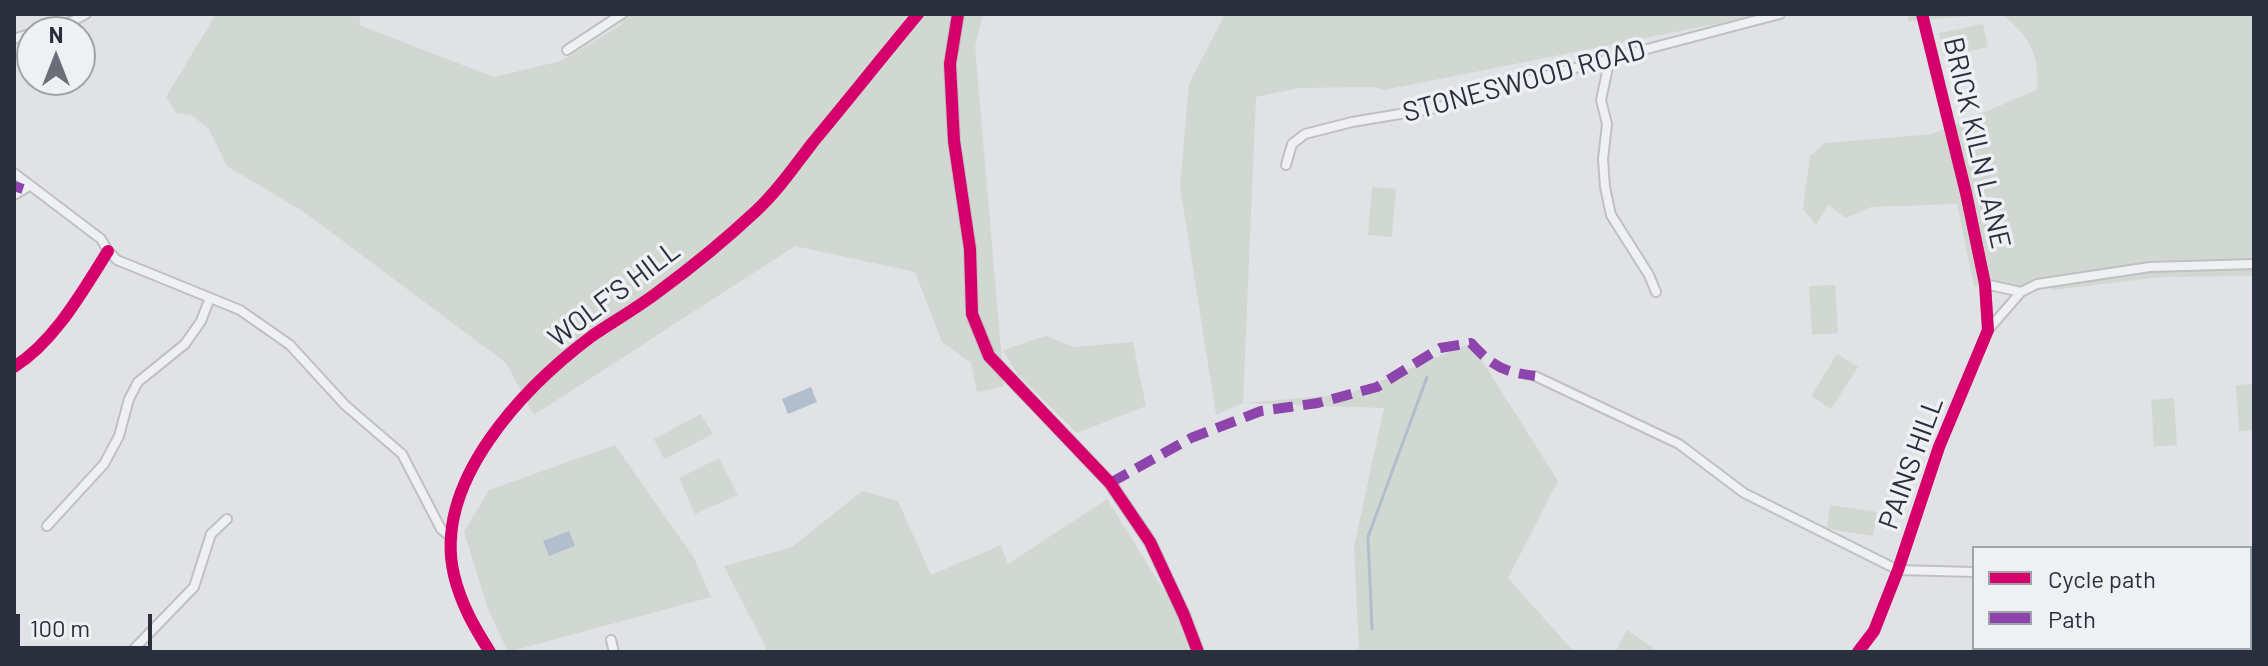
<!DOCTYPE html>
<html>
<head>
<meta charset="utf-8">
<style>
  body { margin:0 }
  #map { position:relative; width:2268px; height:666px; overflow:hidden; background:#e1e2e5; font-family:Barlow,sans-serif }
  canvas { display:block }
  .frame { position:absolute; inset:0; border:16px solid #292f3c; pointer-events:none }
  .legend { position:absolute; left:1972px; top:546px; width:280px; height:104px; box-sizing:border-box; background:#eef0f4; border:2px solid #9fa3aa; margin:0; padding:10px 14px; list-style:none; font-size:24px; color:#292f3c }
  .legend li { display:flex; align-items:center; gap:16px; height:40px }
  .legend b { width:40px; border:2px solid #9fa3aa }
  .north { position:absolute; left:16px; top:16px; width:80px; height:80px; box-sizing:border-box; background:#eef0f4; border:2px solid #9fa3aa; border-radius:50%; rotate:0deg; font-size:22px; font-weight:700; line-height:32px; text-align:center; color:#292f3c }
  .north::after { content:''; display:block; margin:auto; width:28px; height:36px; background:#696e77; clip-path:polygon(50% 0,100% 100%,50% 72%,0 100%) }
  .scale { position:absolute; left:16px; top:614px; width:136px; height:36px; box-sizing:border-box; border:4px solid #292f3c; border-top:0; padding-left:10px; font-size:24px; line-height:28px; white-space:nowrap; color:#292f3c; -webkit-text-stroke:6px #eef0f4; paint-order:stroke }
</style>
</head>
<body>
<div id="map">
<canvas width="2268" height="666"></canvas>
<div class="frame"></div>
<ul class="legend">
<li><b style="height:10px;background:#d6006c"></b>Cycle path</li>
<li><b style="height:10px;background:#8e44ad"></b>Path</li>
</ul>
<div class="north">N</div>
<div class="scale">100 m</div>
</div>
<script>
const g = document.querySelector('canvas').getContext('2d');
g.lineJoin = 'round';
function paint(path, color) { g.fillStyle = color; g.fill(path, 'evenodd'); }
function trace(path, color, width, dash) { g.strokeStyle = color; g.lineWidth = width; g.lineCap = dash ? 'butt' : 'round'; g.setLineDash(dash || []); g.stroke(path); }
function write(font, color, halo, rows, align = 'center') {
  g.font = font + ' Barlow,sans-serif'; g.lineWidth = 7; g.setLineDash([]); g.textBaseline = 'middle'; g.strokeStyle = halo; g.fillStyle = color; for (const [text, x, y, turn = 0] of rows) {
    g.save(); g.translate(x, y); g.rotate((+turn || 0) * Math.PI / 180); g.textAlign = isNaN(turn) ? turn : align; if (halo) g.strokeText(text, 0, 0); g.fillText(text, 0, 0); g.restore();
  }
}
const green = new Path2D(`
  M216,14h145l-2,11 135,52 67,-16 60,-36 -1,-11h363l-8,32 29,340 -27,6 -6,-29 -29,-21 -27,-70 -120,-26 -261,169 -28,-52 -202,-151 -77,-46 -18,-37 -18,-14 -15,-2 -10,-16z
  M1225,14h541l-382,76 -10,-3 -75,1 -43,9 -13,306 106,-9 122,-51 87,138 -50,97 66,74h-215l-5,-105 30,-139 -141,-5 -27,12 -36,-229 9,-102z
  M1908,14h346v262l-93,1 -108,13 -12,-12 -24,10 -43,-2 -17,-82 -86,3 -25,11 -18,-13 -12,20 -13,-16 7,-53 15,-13 107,-9 105,-44c3,-35 -8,-55 -36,-76l-93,7z
  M1983,24l5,23 -44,9 -5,-23z
  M1372,187l24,2 -4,48 -24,-2z
  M1835,285l3,48 -26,2 -3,-49z
  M1046,336l28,11 59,-5 13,64 -69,27 -59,-58 -15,-25z
  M1837,354l21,13 -27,42 -20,-13z
  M2254,384v46l-15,1 -3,-46z
  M2174,398l3,47 -23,2 -3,-47z
  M701,414l12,20 -49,25 -10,-20z
  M615,445l79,113 17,39 -203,55 -20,-43 -24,-77 25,-42z
  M719,458l19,37 -43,19 -16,-36z
  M862,491l36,10 33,74 70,-30 7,19 99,-65 70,112 12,41h-421l-44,-86 68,-19z
  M1830,505l47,7 -4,24 -46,-7z
  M1627,630l32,22h-44z`);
const water = new Path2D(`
  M811,387l6,15 -29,12 -6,-15z
  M569,531l6,15 -26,10 -6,-15z`);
const stream = new Path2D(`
  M1372,629l-4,-92 59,-160`);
const minor = new Path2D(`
  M37,32l36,-11 13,-7
  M14,39l18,-6
  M567,50l55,-36
  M1610,58l-9,42 6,24 -4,35 2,28 6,28 38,60 7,17
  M1286,165l6,-21 13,-10 47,-12 84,-14 78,-24 266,-70
  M14,173l87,66 7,12 9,9 123,50 50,35 55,60 57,49 39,75 11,9
  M14,195l15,-9
  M1985,284l36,8 -33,38
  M2021,292l16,-8 113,-17 104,-3
  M14,367c41,-26 68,-75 94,-116
  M1535,376l144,68 65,49 154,77 76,2
  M47,526l57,-62 15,-28 10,-37 9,-17 47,-38 16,-23 9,-23
  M611,640l3,12
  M2250,642l4,3
  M131,652l63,-65 17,-53 16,-15
  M490,652c-16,-25 -29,-48 -36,-77 -22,-93 70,-188 138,-239 22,-15 45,-28 66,-44 34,-25 67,-52 98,-81 22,-20 40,-47 58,-70 35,-42 69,-85 104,-127
  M1858,652l16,-21 24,-61 41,-123 49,-117 -3,-46 -19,-91 -44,-179`);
const tertiary = new Path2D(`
  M958,14l-8,50 4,77 16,108 2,65 17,42 121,127 40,59 34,73 14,37`);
const quiet = new Path2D(`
  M14,186l9,3
  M1110,483l81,-45 70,-27 57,-8 59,-16 63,-39 31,-5c22,24 33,29 64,33`);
const cycleway = new Path2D(`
  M958,14l-8,50 4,77 16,108 2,65 17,42 121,127 40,59 34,73 14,37
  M14,367c41,-26 68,-75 94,-116
  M490,652c-16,-25 -29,-48 -36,-77 -22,-93 70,-188 138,-239 22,-15 45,-28 66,-44 34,-25 67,-52 98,-81 22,-20 40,-47 58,-70 35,-42 69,-85 104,-127
  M1858,652l16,-21 24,-61 41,-123 49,-117 -3,-46 -19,-91 -44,-179`);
const streetNames = [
  ["STONESWOOD ROAD",1524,81,-15],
  ["BRICK KILN LANE",1977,143,77],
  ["WOLF'S HILL",614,294,-37],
  ["PAINS HILL",1911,463,-70]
];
paint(green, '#d1d8d1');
paint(water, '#b1becd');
trace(stream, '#b1becd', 3);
trace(minor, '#bfc0c3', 12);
trace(tertiary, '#bfc0c3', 14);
trace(minor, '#eff0f2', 8);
trace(tertiary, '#eff0f2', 10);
trace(quiet, '#8e44ad', 10, [20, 10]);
trace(cycleway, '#d6006c', 12);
write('28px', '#292f3c', '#eef0f4', streetNames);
</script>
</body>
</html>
